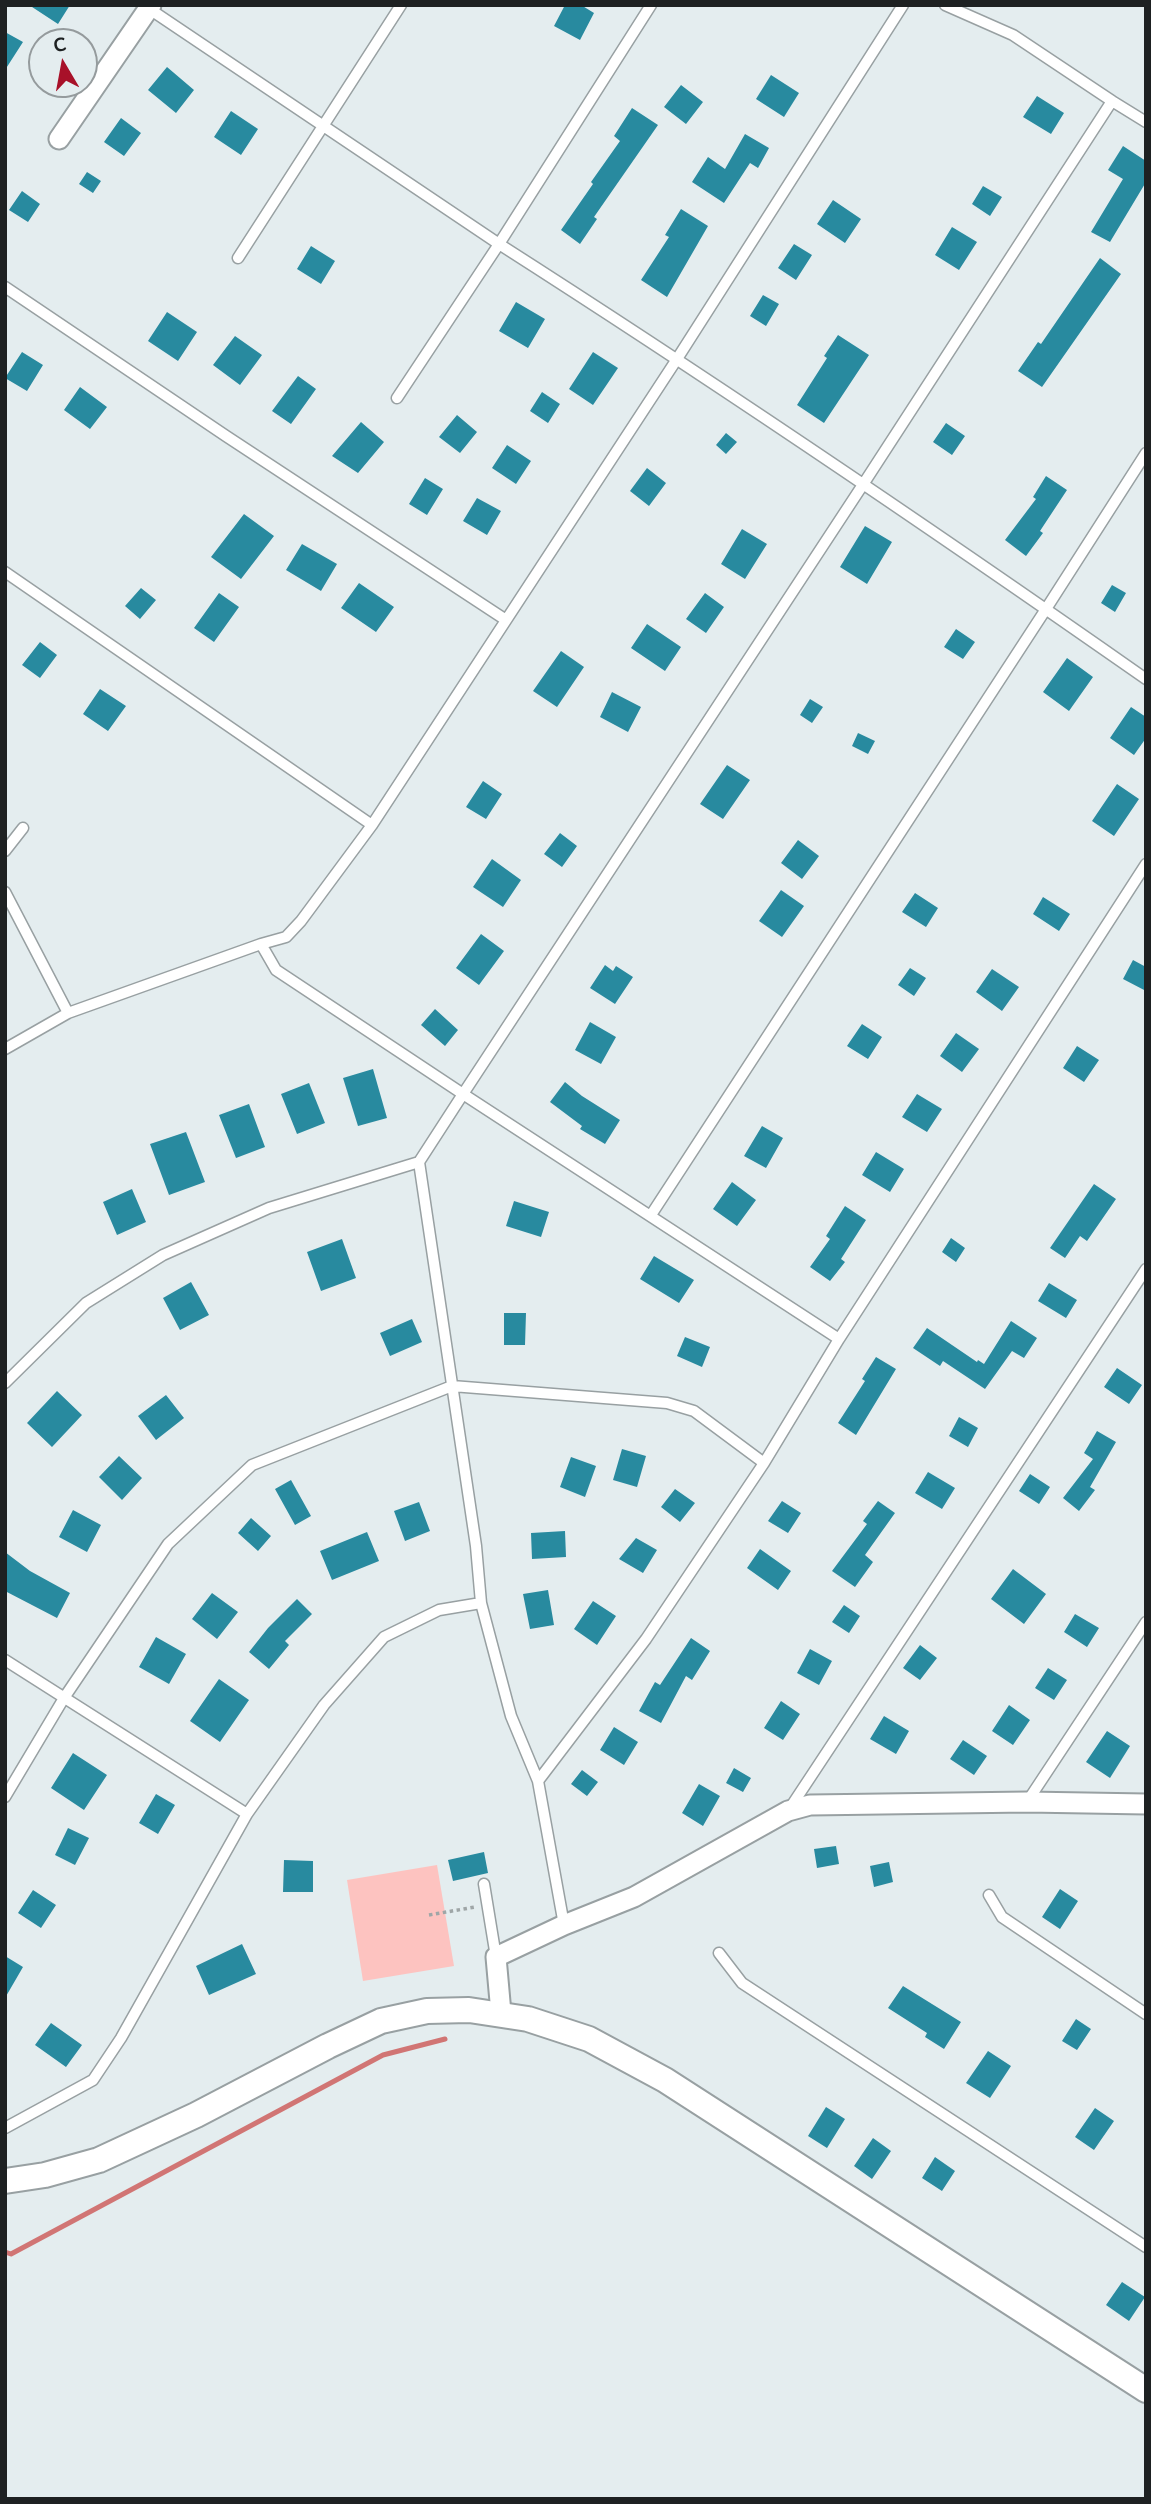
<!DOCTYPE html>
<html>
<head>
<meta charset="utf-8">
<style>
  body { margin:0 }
  #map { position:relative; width:1151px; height:2504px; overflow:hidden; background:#e4edef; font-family:Mulish,sans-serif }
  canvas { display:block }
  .frame { position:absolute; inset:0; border:7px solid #1e2122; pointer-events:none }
  .north { position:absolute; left:28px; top:28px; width:70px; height:70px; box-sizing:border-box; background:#e4edef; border:2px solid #959b9d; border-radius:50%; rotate:350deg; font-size:19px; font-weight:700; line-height:28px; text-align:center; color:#1e2122 }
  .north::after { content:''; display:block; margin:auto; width:24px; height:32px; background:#a81129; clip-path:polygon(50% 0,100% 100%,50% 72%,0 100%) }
</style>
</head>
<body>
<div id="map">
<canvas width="1151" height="2504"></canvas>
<div class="frame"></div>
<div class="north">С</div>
</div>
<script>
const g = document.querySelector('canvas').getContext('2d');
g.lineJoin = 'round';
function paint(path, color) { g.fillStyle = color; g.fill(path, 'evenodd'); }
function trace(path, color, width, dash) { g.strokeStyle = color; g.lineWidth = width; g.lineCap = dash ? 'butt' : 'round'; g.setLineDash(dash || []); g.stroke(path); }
const green = new Path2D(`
  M437,1865l17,101 -91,15 -16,-101z`);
const stream = new Path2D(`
  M5,2252l6,2 372,-199 62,-16`);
const building = new Path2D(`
  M29,5h41l-12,19z
  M565,5h16l13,8 -14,27 -26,-14z
  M5,32l18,10 -18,28z
  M167,67l27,23 -18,23 -28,-23z
  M771,75l28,18 -15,24 -28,-18z
  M681,85l22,17 -17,22 -22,-17z
  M1037,96l27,17 -13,21 -28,-17z
  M632,108l26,17 -64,92 3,2 -17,25 -19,-14 32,-46 -2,-2 29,-41 -6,-5z
  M231,111l27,18 -17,26 -27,-18z
  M121,118l20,15 -17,23 -20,-14z
  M745,134l24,14 -11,20 -8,-5 -26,40 -32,-21 16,-25 17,12z
  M1123,146l23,15v21l-36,60 -19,-10 32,-53 -15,-9z
  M87,172l14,9 -8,12 -14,-9z
  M983,186l19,11 -12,19 -18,-12z
  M22,191l18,13 -12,18 -19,-12z
  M833,200l28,19 -16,24 -28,-19z
  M681,209l27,17 -41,71 -26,-17 28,-43 -4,-2z
  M952,227l25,15 -18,28 -24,-15z
  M794,244l18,11 -16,25 -18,-12z
  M311,246l24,15 -14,23 -24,-15z
  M1100,258l21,16 -79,113 -24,-16 20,-29 3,2z
  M763,295l16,9 -13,22 -16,-10z
  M516,302l29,17 -17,29 -29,-17z
  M167,312l30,20 -19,29 -30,-20z
  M838,335l31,20 -45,68 -27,-18 30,-47 -3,-2z
  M235,336l27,19 -22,30 -27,-20z
  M22,352l21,13 -16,26 -22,-13z
  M593,352l25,16 -25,37 -24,-16z
  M298,376l18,13 -25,35 -19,-13z
  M80,387l27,20 -17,22 -26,-19z
  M542,392l18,12 -12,19 -18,-12z
  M457,415l20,17 -17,21 -21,-16z
  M361,422l23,20 -26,31 -26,-17z
  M946,423l19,13 -13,19 -19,-13z
  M726,433l11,9 -11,12 -10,-9z
  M507,445l24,16 -15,23 -24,-16z
  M647,468l19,15 -17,23 -19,-15z
  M1046,476l21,14 -27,41 3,2 -17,23 -21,-16 31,-41 -3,-2z
  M425,478l18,11 -16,26 -18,-11z
  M477,498l24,13 -14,24 -24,-14z
  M244,514l30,22 -33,43 -30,-22z
  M865,526l27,16 -25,42 -27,-17z
  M742,529l25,15 -22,35 -24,-15z
  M302,544l35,20 -16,27 -35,-21z
  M359,583l35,24 -18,25 -35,-24z
  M1112,585l14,8 -11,19 -14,-9z
  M141,588l15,12 -16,19 -15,-13z
  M219,593l20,14 -25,35 -20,-14z
  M705,593l19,14 -18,26 -20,-14z
  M647,624l34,23 -16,24 -34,-23z
  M956,629l19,13 -12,17 -19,-12z
  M40,642l17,13 -17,23 -18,-13z
  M561,651l23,16 -27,40 -24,-16z
  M1067,658l26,19 -24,34 -26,-19z
  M100,689l26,17 -18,25 -25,-17z
  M612,692l29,15 -13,25 -28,-15z
  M810,699l13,8 -11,16 -12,-8z
  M1131,707l15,10v21l-12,17 -24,-17z
  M858,733l17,8 -7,13 -16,-8z
  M727,765l23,15 -27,39 -23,-15z
  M483,781l19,13 -16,25 -20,-12z
  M1117,784l22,15 -25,37 -22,-15z
  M560,833l17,13 -15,21 -18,-13z
  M798,840l21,16 -17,23 -21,-16z
  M492,859l29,21 -18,27 -30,-20z
  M781,890l23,16 -22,31 -23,-16z
  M915,893l23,15 -12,19 -24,-15z
  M1043,897l27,17 -11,17 -26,-17z
  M481,934l23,17 -25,34 -23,-17z
  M1133,960l13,7v24l-23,-12z
  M605,965l8,6 3,-5 17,11 -18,27 -25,-16z
  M910,968l16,10 -12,18 -16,-11z
  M992,969l27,18 -17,24 -26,-19z
  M435,1009l23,21 -13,16 -24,-21z
  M590,1022l26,15 -15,27 -26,-14z
  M862,1024l20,13 -14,22 -21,-13z
  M956,1033l23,16 -17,23 -22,-16z
  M1077,1046l22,14 -15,22 -21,-14z
  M373,1069l14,49 -29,8 -15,-48z
  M565,1082l17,14 38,24 -15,24 -25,-15 2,-3 -32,-24z
  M309,1083l16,40 -28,11 -16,-40z
  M917,1094l25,15 -15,23 -25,-15z
  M249,1104l16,43 -29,11 -17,-43z
  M762,1126l21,12 -17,30 -22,-12z
  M186,1132l19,50 -36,13 -19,-51z
  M876,1152l28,17 -14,23 -28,-17z
  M732,1182l24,18 -19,26 -24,-17z
  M1094,1184l22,15 -29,42 -7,-5 -15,22 -15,-10z
  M132,1189l14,33 -29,13 -14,-33z
  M514,1201l35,11 -8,25 -35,-11z
  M845,1206l21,14 -25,39 4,3 -15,19 -20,-14 20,-28 -4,-3z
  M951,1238l14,10 -9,14 -14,-10z
  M342,1239l14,39 -35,13 -14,-39z
  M654,1256l40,24 -15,23 -39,-24z
  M191,1282l18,33 -29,15 -17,-32z
  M1049,1283l28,17 -11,18 -28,-17z
  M504,1313h22l-1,32h-21z
  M412,1319l10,23 -32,14 -10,-23z
  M1011,1321l26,17 -13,20 -12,-7 -27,38 -42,-28 -3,5 -27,-18 14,-20 50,34 1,-2 6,4z
  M685,1337l25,10 -8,20 -25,-11z
  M876,1357l20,12 -40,66 -18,-12 27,-42 -3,-2z
  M1117,1368l25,17 -13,19 -25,-17z
  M57,1391l25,24 -30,32 -25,-24z
  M166,1395l18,23 -28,22 -18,-24z
  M959,1417l19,11 -10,19 -19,-11z
  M1097,1431l19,11 -26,45 5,3 -16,21 -16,-13 30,-39 -9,-6z
  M622,1449l24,7 -9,31 -24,-7z
  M119,1456l23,22 -20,22 -23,-23z
  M571,1457l25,9 -11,31 -25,-10z
  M928,1472l27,16 -13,21 -27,-16z
  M1030,1474l20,13 -11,17 -20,-13z
  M291,1480l20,36 -16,9 -20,-36z
  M675,1489l20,14 -15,19 -19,-15z
  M782,1501l19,12 -13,20 -20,-12z
  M878,1501l17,12 -30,42 8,7 -18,25 -23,-16 35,-47 -4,-3z
  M419,1502l11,29 -25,10 -11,-30z
  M73,1510l28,15 -14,27 -28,-15z
  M251,1518l20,18 -13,15 -20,-18z
  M565,1531l1,26 -34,2 -1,-26z
  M367,1532l12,29 -47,19 -12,-29z
  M636,1538l21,12 -14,23 -24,-14z
  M760,1549l31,22 -13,19 -31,-22z
  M5,1552l25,19 40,22 -13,25 -52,-27z
  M1013,1569l33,25 -22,30 -33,-25z
  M548,1590l6,35 -24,4 -7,-35z
  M212,1593l26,19 -21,27 -25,-20z
  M297,1599l15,15 -27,27 4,4 -20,24 -20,-17 19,-24z
  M593,1601l23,15 -19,29 -23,-16z
  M844,1605l16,11 -11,17 -17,-11z
  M1075,1614l24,14 -12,19 -23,-15z
  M156,1637l30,17 -17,30 -30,-17z
  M691,1638l19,13 -18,29 -6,-4 -25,47 -22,-12 16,-29 5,3z
  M920,1645l17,13 -17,22 -17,-12z
  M810,1649l22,12 -13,24 -22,-12z
  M1048,1668l19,12 -13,20 -19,-12z
  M219,1679l30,21 -29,42 -30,-21z
  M781,1701l19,13 -17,26 -19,-12z
  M1009,1705l21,15 -17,25 -21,-14z
  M884,1716l25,15 -13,23 -26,-15z
  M614,1727l24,15 -14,23 -24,-15z
  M1107,1731l23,15 -20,32 -24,-16z
  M963,1740l24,16 -13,19 -24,-16z
  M73,1753l34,22 -23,35 -33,-22z
  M734,1768l17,10 -8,14 -17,-9z
  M582,1770l16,12 -11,14 -16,-12z
  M699,1784l21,12 -17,30 -21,-13z
  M156,1794l19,11 -17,29 -19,-11z
  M68,1828l21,10 -14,27 -20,-10z
  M836,1846l3,18 -22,4 -3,-19z
  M484,1852l4,21 -35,8 -5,-21z
  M284,1860l29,1v31h-30z
  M889,1862l4,20 -19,5 -4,-21z
  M1060,1889l18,12 -18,28 -18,-12z
  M33,1890l23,15 -15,23 -23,-15z
  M242,1944l14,30 -47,21 -13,-29z
  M5,1956l18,11 -18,31z
  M903,1986l58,36 -17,27 -19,-12 2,-4 -39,-25z
  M1076,2019l15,10 -14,21 -15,-9z
  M51,2023l31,22 -16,22 -31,-22z
  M988,2051l23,15 -21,32 -24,-15z
  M826,2107l19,12 -18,29 -19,-12z
  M1095,2108l19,13 -20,29 -19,-13z
  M873,2138l18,13 -19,28 -18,-13z
  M935,2157l20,14 -13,20 -20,-13z
  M1122,2282l23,15 -16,24 -23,-16z`);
const path = new Path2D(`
  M429,1915l46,-8`);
const service = new Path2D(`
  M651,5l-152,239c219,140 434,286 647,435
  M945,5l68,30 99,66
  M148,8l351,236 -102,154
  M238,258l163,-253
  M5,287l221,149 280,184
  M5,572l367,253
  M5,851l18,-23
  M5,892l63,121
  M261,944l15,26 187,124 -44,68 57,384 5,57 30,113 27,65
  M5,1049l63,-36 193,-69 25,-7 15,-16 71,-96 305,-466 226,-354
  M651,1215l395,-606 100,-156
  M839,1339l-376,-245 401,-611 248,-382 34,21
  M5,1383l81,-80 77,-48 106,-47 150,-46
  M5,1660l242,154
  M5,1797l59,-99 104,-154 84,-79 200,-79 215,17 27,8 70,52
  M1027,1802l119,-180
  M790,1808l356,-539
  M484,1884l12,73
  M989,1895l13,22 144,97
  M564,1925l-26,-144 108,-142 118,-176 75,-124 307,-475
  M719,1953l23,30 404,264
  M5,2128l88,-48 28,-42 126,-224 77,-109 60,-68 55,-27 42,-7`);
const minor = new Path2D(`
  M59,139l92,-134
  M501,2013l-5,-56 68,-32 70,-28 154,-86 22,-6 217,-3 119,2`);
const tertiary = new Path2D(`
  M5,2181l40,-6 54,-15 97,-45 132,-69 53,-25 46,-10 42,-1 59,9 61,20 76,41 481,310`);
paint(green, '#fdc3c0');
trace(stream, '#d17574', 5);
paint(building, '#288a9f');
trace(service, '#98a0a2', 13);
trace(minor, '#98a0a2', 23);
trace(tertiary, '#98a0a2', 28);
trace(path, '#9fa6a7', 3.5, [3.5, 3.5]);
trace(service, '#fff', 10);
trace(minor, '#fff', 19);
trace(tertiary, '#fff', 24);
</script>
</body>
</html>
